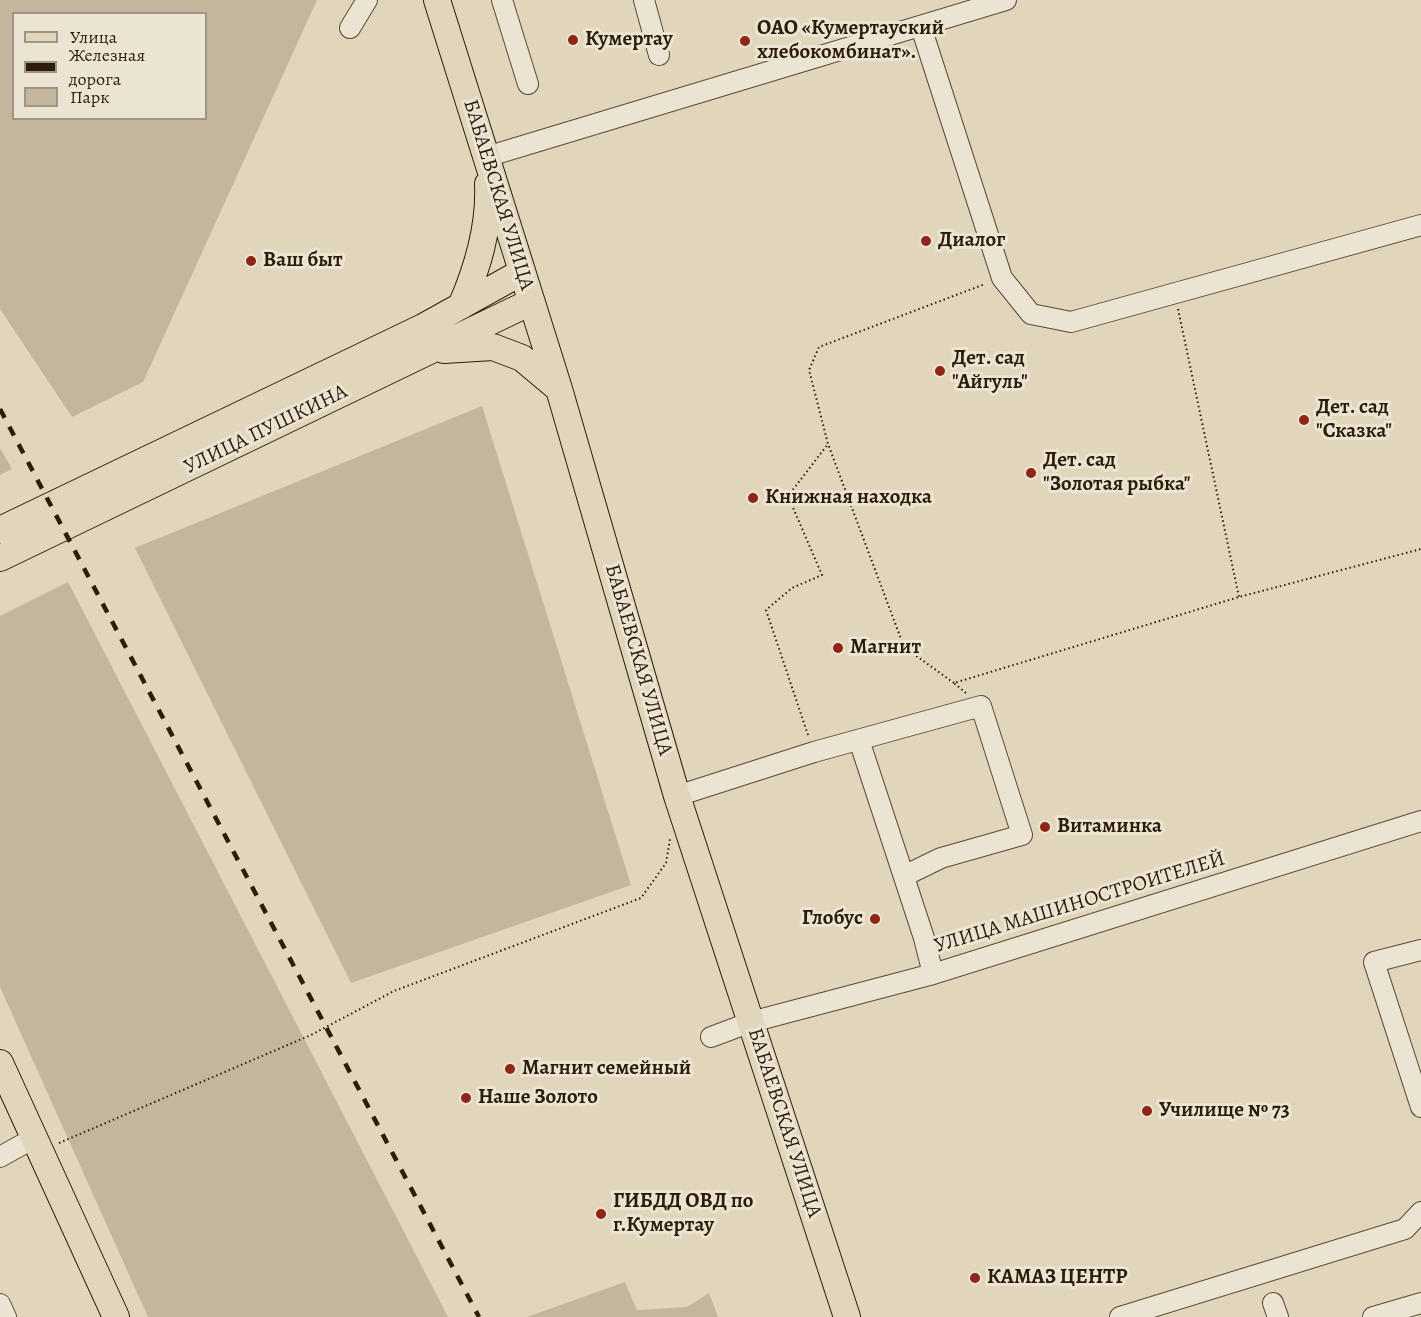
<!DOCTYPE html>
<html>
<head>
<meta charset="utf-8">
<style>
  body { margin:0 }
  #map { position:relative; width:1421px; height:1317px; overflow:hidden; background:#e1d5bb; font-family:Alegreya,serif }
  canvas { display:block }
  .legend { position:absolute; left:12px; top:12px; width:195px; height:108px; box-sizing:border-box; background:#ece4d3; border:2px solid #a09483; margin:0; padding:8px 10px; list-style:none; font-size:18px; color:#2e1c0a }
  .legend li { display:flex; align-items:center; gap:12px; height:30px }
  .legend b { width:30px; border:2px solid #a09483 }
</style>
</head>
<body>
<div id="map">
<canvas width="1421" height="1317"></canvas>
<ul class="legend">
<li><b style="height:8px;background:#e1d5bb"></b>Улица</li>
<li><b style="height:8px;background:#2e1c0a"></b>Железная дорога</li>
<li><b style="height:16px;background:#c3b69d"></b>Парк</li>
</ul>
</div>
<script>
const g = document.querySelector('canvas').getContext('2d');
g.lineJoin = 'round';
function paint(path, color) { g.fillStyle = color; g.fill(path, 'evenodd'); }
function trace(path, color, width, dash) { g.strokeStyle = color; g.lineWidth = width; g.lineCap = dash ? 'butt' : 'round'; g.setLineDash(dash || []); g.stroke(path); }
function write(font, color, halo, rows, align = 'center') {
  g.font = font + ' Alegreya,serif'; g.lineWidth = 6; g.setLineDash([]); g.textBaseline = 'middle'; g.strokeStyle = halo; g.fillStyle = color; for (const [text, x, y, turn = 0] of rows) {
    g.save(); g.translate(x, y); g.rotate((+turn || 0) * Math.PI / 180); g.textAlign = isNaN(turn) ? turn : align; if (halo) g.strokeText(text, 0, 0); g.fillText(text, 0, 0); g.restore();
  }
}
const green = new Path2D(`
  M0,0h317l-174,382 -71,35 -72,-108zM14,14h192v104h-192z
  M482,406l149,479 -280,98 -216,-435z
  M0,448l12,21 -12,6z
  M68,582l380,735h-300l-148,-330v-371z
  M625,1282l12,28 50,-3 22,-14 9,24h-191z`);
const path = new Path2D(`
  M1178,309l61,288
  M954,683l-50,-36 -76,-203 -19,-74 10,-23 166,-63
  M966,693l-12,-10 285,-86 182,-48
  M808,735l-42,-125 26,-22 30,-13 -34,-79 40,-52
  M59,1143l252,-108 83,-44 247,-93 25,-35 4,-24`);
const minor = new Path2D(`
  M502,0l26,84
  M644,0l15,55
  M921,27l81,251 29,36 40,8 350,-97
  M350,28l17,-28
  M486,157l520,-157
  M859,740l65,198 9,36
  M677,796l137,-44 167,-46 41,129 -81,23 -37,18
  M1421,950l-47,12 47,145
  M711,1037l40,-15 182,-48 488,-153
  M0,1157l34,-19
  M1273,1303l5,14
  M0,1304l6,13
  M1120,1317l285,-88 16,-17
  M1373,1317l48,-14`);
const major = new Path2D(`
  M437,0l122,389 118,407 170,521
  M461,306c17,-39 29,-79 27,-122
  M444,350l49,-3 29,11 37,31
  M0,530l423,-203 99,-55
  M0,558l531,-256
  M0,1063l116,254`);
const rail = new Path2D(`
  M0,409l479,908`);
const markers = [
  [573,40,6,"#8f2418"],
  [745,41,6,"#8f2418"],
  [926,241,6,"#8f2418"],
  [251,261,6,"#8f2418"],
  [940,371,6,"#8f2418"],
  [1304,420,6,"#8f2418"],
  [1031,473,6,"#8f2418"],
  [753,498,6,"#8f2418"],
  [838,648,6,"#8f2418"],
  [1045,827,6,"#8f2418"],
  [875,919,6,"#8f2418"],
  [510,1069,6,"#8f2418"],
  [466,1098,6,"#8f2418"],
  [1147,1111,6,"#8f2418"],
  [601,1214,6,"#8f2418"],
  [975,1278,6,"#8f2418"]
];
const poiNames = [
  ["ОАО «Кумертауский",757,29],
  ["хлебокомбинат».",757,53],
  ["Кумертау",585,40],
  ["Диалог",938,241],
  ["Ваш быт",263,261],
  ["Дет. сад",952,359],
  ["\"Айгуль\"",952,383],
  ["Дет. сад",1316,408],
  ["\"Сказка\"",1316,432],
  ["Дет. сад",1043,461],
  ["\"Золотая рыбка\"",1043,485],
  ["Книжная находка",765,498],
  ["Магнит",850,648],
  ["Витаминка",1057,827],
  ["Глобус",863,919,"right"],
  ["Магнит семейный",522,1069],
  ["Наше Золото",478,1098],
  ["Училище № 73",1159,1111],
  ["ГИБДД ОВД по",613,1202],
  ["г.Кумертау",613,1226],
  ["КАМАЗ ЦЕНТР",987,1278]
];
const streetNames = [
  ["БАБАЕВСКАЯ УЛИЦА",498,195,73],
  ["УЛИЦА ПУШКИНА",266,430,-26],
  ["БАБАЕВСКАЯ УЛИЦА",638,660,74],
  ["УЛИЦА МАШИНОСТРОИТЕЛЕЙ",1080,903,-17],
  ["БАБАЕВСКАЯ УЛИЦА",784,1123,72]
];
paint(green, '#c3b69d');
trace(minor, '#5b4a36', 22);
trace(major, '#2e1c0a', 28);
trace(path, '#2e1c0a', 2, [1.5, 3]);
trace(minor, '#ece4d3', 20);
trace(major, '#e1d5bb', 26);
trace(rail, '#2e1c0a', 4.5, [10, 10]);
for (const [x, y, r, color] of markers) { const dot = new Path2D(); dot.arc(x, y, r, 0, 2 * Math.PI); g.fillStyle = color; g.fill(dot); trace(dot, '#ece4d3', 2); }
write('bold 21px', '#2e1c0a', '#ece4d3', poiNames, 'left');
write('21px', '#2e1c0a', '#ece4d3', streetNames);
</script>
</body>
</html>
